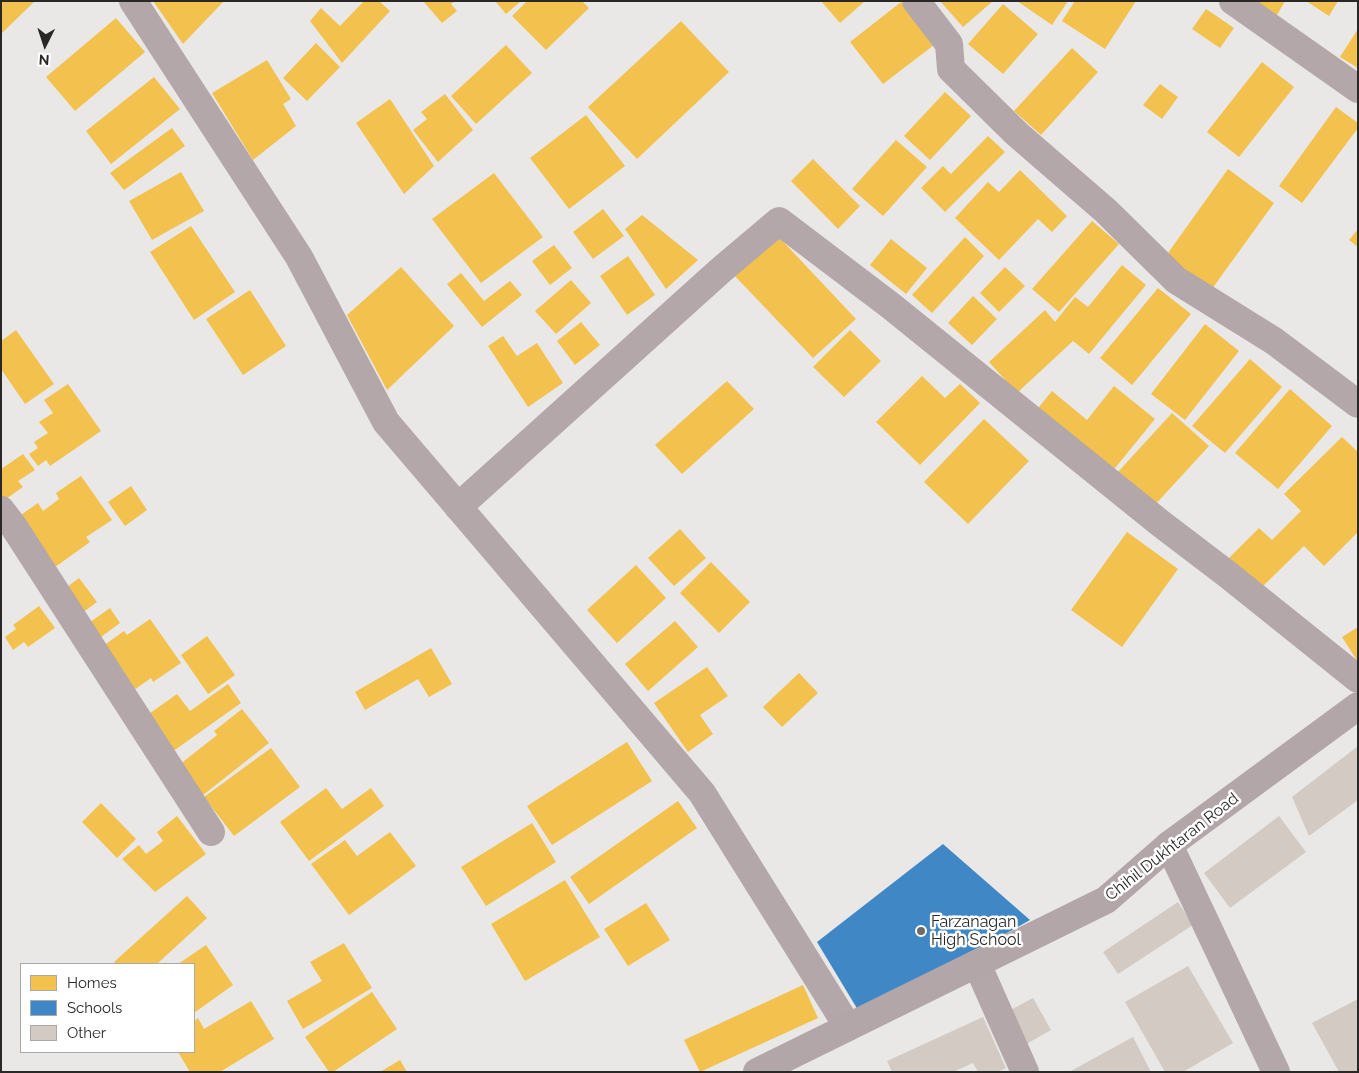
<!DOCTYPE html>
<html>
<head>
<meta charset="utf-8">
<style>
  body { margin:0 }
  #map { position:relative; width:1359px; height:1073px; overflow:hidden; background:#eae8e6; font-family:Raleway,sans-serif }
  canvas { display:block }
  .frame { position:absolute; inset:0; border:2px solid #292827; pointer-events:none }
  .legend { position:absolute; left:20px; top:963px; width:175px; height:90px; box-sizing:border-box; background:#fff; border:1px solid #a9a9a9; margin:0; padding:6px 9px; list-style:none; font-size:15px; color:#292827 }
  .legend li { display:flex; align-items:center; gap:10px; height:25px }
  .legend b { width:25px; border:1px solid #a9a9a9 }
  .north { position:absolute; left:20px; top:20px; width:50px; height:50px; -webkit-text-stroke:4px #fff; paint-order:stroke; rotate:184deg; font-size:14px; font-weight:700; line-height:20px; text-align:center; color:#292827 }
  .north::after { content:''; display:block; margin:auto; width:18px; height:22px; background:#292827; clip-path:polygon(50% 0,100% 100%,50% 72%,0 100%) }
</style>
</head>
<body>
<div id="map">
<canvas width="1359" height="1073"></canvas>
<div class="frame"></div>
<ul class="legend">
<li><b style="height:14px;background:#f2c14e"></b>Homes</li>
<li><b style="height:14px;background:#3f88c5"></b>Schools</li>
<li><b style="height:14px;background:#d2cac3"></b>Other</li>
</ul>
<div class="north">N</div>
</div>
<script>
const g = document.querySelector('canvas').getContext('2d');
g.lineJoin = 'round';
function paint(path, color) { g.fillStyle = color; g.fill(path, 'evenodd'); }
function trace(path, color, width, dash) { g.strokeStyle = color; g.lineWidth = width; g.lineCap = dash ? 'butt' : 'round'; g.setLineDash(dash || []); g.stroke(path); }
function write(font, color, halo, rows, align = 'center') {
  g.font = font + ' Raleway,sans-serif'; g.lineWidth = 5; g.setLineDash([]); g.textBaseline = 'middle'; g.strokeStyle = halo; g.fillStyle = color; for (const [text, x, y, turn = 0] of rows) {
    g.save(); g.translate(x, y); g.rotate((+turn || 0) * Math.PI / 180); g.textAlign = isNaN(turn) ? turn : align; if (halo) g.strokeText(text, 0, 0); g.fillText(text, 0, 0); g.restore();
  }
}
const homes = new Path2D(`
  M4,1h31l-34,33v-30z
  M153,1h71l-41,43z
  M364,1h15l11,10 -48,52 -32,-42 11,-13 19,18z
  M423,1h32l-4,3 6,7 -15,12z
  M495,1h26l-15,13z
  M527,1h55l7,7 -43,42 -34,-34z
  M821,1h44l-25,22z
  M940,1h53l-30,26z
  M1017,1h51l-16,24z
  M1075,1h61l-31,48 -43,-28z
  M1255,1h30l-8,14z
  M1306,1h32l-9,15z
  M901,2l33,43 -51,39 -33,-42z
  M1003,4l35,30 -35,40 -35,-30z
  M1206,9l28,19 -14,20 -28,-19z
  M116,18l29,34 -70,59 -29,-34z
  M681,21l48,51 -92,87 -49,-52z
  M1358,29v39l-18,-11z
  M316,43l24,24 -33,34 -24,-23z
  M506,45l26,28 -56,51 -25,-28z
  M1072,48l26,24 -57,63 -27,-24z
  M267,60l24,39 -8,5 13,22 -43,34 -41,-67z
  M1262,62l32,25 -55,70 -32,-25z
  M154,77l26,32 -69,55 -25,-33z
  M1160,84l18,13 -16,22 -19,-14z
  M945,92l26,24 -41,44 -26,-24z
  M445,94l28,36 -35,32 -25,-32 14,-11 -6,-7z
  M390,99l44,67 -30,28 -48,-71z
  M1336,107l22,16v5l-56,75 -23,-17z
  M586,115l39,51 -56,43 -39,-51z
  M172,128l13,18 -61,44 -14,-17z
  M988,136l17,16 -60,60 -24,-24 22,-22 8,8z
  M896,140l31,27 -44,49 -31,-27z
  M813,159l47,47 -22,23 -47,-48z
  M1228,169l46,34 -65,90 -46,-33z
  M1020,170l47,46 -15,16 -14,-13 -39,41 -44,-42 33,-36 11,10z
  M181,172l23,39 -52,29 -23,-39z
  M494,173l49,64 -62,46 -49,-64z
  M603,209l21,27 -31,23 -20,-27z
  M642,215l56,45 -32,29 -41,-60z
  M1092,221l27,23 -60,68 -27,-23z
  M191,226l44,66 -41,28 -44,-68z
  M1358,229v18l-9,-7z
  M775,233l81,86 -43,39 -81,-85z
  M965,237l19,19 -52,57 -20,-18z
  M891,239l36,29 -21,26 -36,-29z
  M554,245l18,23 -22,17 -18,-24z
  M628,256l27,39 -28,20 -27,-39z
  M1122,265l24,20 -57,69 -16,-13 -56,52 -28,-31 56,-52 10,12 20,-25 13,10z
  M401,267l53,59 -67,64 -40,-75z
  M1005,267l20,19 -26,26 -19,-19z
  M461,273l23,28 26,-20 12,14 -40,32 -35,-43z
  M571,280l20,23 -35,31 -21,-23z
  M1158,288l33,26 -59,71 -32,-27z
  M250,290l36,56 -43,29 -37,-56z
  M973,296l24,23 -25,26 -24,-22z
  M581,322l19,23 -25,20 -18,-24z
  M1205,324l34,27 -54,69 -34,-26z
  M16,330l38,54 -29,20 -24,-35v-28z
  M850,330l31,31 -37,36 -31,-30z
  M503,336l14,20 20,-13 26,40 -35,24 -40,-61z
  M1250,359l32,28 -57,66 -33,-27z
  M922,376l23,22 15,-14 20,19 -60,62 -44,-43z
  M727,381l27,28 -72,65 -27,-29z
  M68,384l33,47 -51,35 -4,-6 -8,6 -9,-12 9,-6 -4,-6 14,-9 -9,-11 14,-9 -9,-13z
  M1114,386l41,33 -44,54 -76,-61 17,-21 35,29z
  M1290,389l42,37 -54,63 -43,-36z
  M1172,413l37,33 -56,61 -36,-34z
  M984,419l45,42 -61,63 -44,-42z
  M1342,437l16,15v80l-34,34 -20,-20 -44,43 -31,-31 30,-30 13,12 29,-29 -17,-17z
  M23,454l12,16 -17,11 5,6 -20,14 -2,-3v-29z
  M81,476l31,44 -26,17 4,5 -39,28 -36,-51 23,-16 5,8 16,-12 -3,-6z
  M131,486l16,24 -22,16 -17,-24z
  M680,529l26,29 -32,28 -26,-28z
  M1127,532l51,37 -56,78 -51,-37z
  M711,562l39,40 -31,31 -39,-40z
  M636,565l30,33 -49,45 -30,-33z
  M79,578l18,24 -16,12 -18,-24z
  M39,606l16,22 -27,19 -4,-5 -11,8 -8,-13 11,-8 -3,-4z
  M110,608l10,15 -23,17 -11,-15z
  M150,619l31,44 -28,19 -2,-4 -17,12 -31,-44 21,-15 3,4z
  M675,621l23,26 -50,44 -23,-27z
  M1358,627v35l-16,-25z
  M207,636l28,39 -27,19 -27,-39z
  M431,648l21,36 -23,13 -11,-18 -53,31 -10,-18z
  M707,667l21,29 -28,19 13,19 -25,18 -34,-49z
  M799,673l19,20 -36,34 -19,-20z
  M228,684l13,19 -69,49 -26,-36 31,-22 13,17z
  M242,709l27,34 -66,52 -24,-30 38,-30 -3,-4z
  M627,742l25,39 -100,64 -25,-39z
  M271,748l29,39 -66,49 -30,-39z
  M326,788l16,21 29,-21 13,18 -75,55 -29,-39z
  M678,801l19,27 -108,76 -19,-27z
  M101,803l35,36 -19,19 -35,-36z
  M177,816l29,38 -51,38 -33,-33 17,-14 7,9 17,-13 -6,-9z
  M532,823l24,39 -70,44 -25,-39z
  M390,832l26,34 -67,49 -38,-51 34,-24 12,16z
  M565,880l35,57 -75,44 -34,-57z
  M187,896l20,22 -50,46h-41l-2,-2z
  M646,903l24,37 -42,26 -24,-37z
  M344,943l28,45 -69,41 -16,-28 35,-20 -12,-19z
  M206,945l27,40 -39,28v-49h-16z
  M803,985l15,33 -118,54 -16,-32z
  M372,992l25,37 -64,43h-4l-24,-35z
  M251,1001l23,38 -54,33h-30l-12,-20h16v-31l4,-3 6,11z
  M400,1060l7,12h-27z`);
const schools = new Path2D(`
  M943,844l87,76 -169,95 -44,-73z`);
const building = new Path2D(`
  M1358,746v54l-49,36 -17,-39z
  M1279,816l27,36 -76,56 -26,-35z
  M1178,902l15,23 -75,49 -15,-22z
  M1188,966l45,77 -50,29h-18l-40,-70z
  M1033,998l18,32 -28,16 -18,-33z
  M1358,999v73h-19l-27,-49z
  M983,1017l23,51 -8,4h-20l-5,-9 -20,9h-61l-5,-11z
  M1133,1037l18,35h-82z`);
const street = new Path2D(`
  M133,1l166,256 87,165 316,371 146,234
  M916,1l33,43 2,25 66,65 89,77 70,69 98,61 84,63
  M1233,1l125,88
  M458,507l263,-237 58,-49 112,85 269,217 67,51 131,105
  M1,510l13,17 197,305
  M1169,845l107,227
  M977,964l48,108`);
const secondary = new Path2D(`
  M757,1072l349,-172 63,-55 189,-139`);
const markers = [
  [921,931,5,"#6d6b6a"]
];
const streetNames = [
  ["Chihil Dukhtaran Road",1172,847,-38]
];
const poiNames = [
  ["Farzanagan",931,922],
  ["High School",931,940]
];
paint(homes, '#f2c14e');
paint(schools, '#3f88c5');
paint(building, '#d2cac3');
trace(street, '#b3a7aa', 28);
trace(secondary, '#b2a6a9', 28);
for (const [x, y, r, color] of markers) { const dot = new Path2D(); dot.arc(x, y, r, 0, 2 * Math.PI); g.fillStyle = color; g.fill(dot); trace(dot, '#fff', 2); }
write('16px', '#292827', '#fff', streetNames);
write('16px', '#292827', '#fff', poiNames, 'left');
</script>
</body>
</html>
